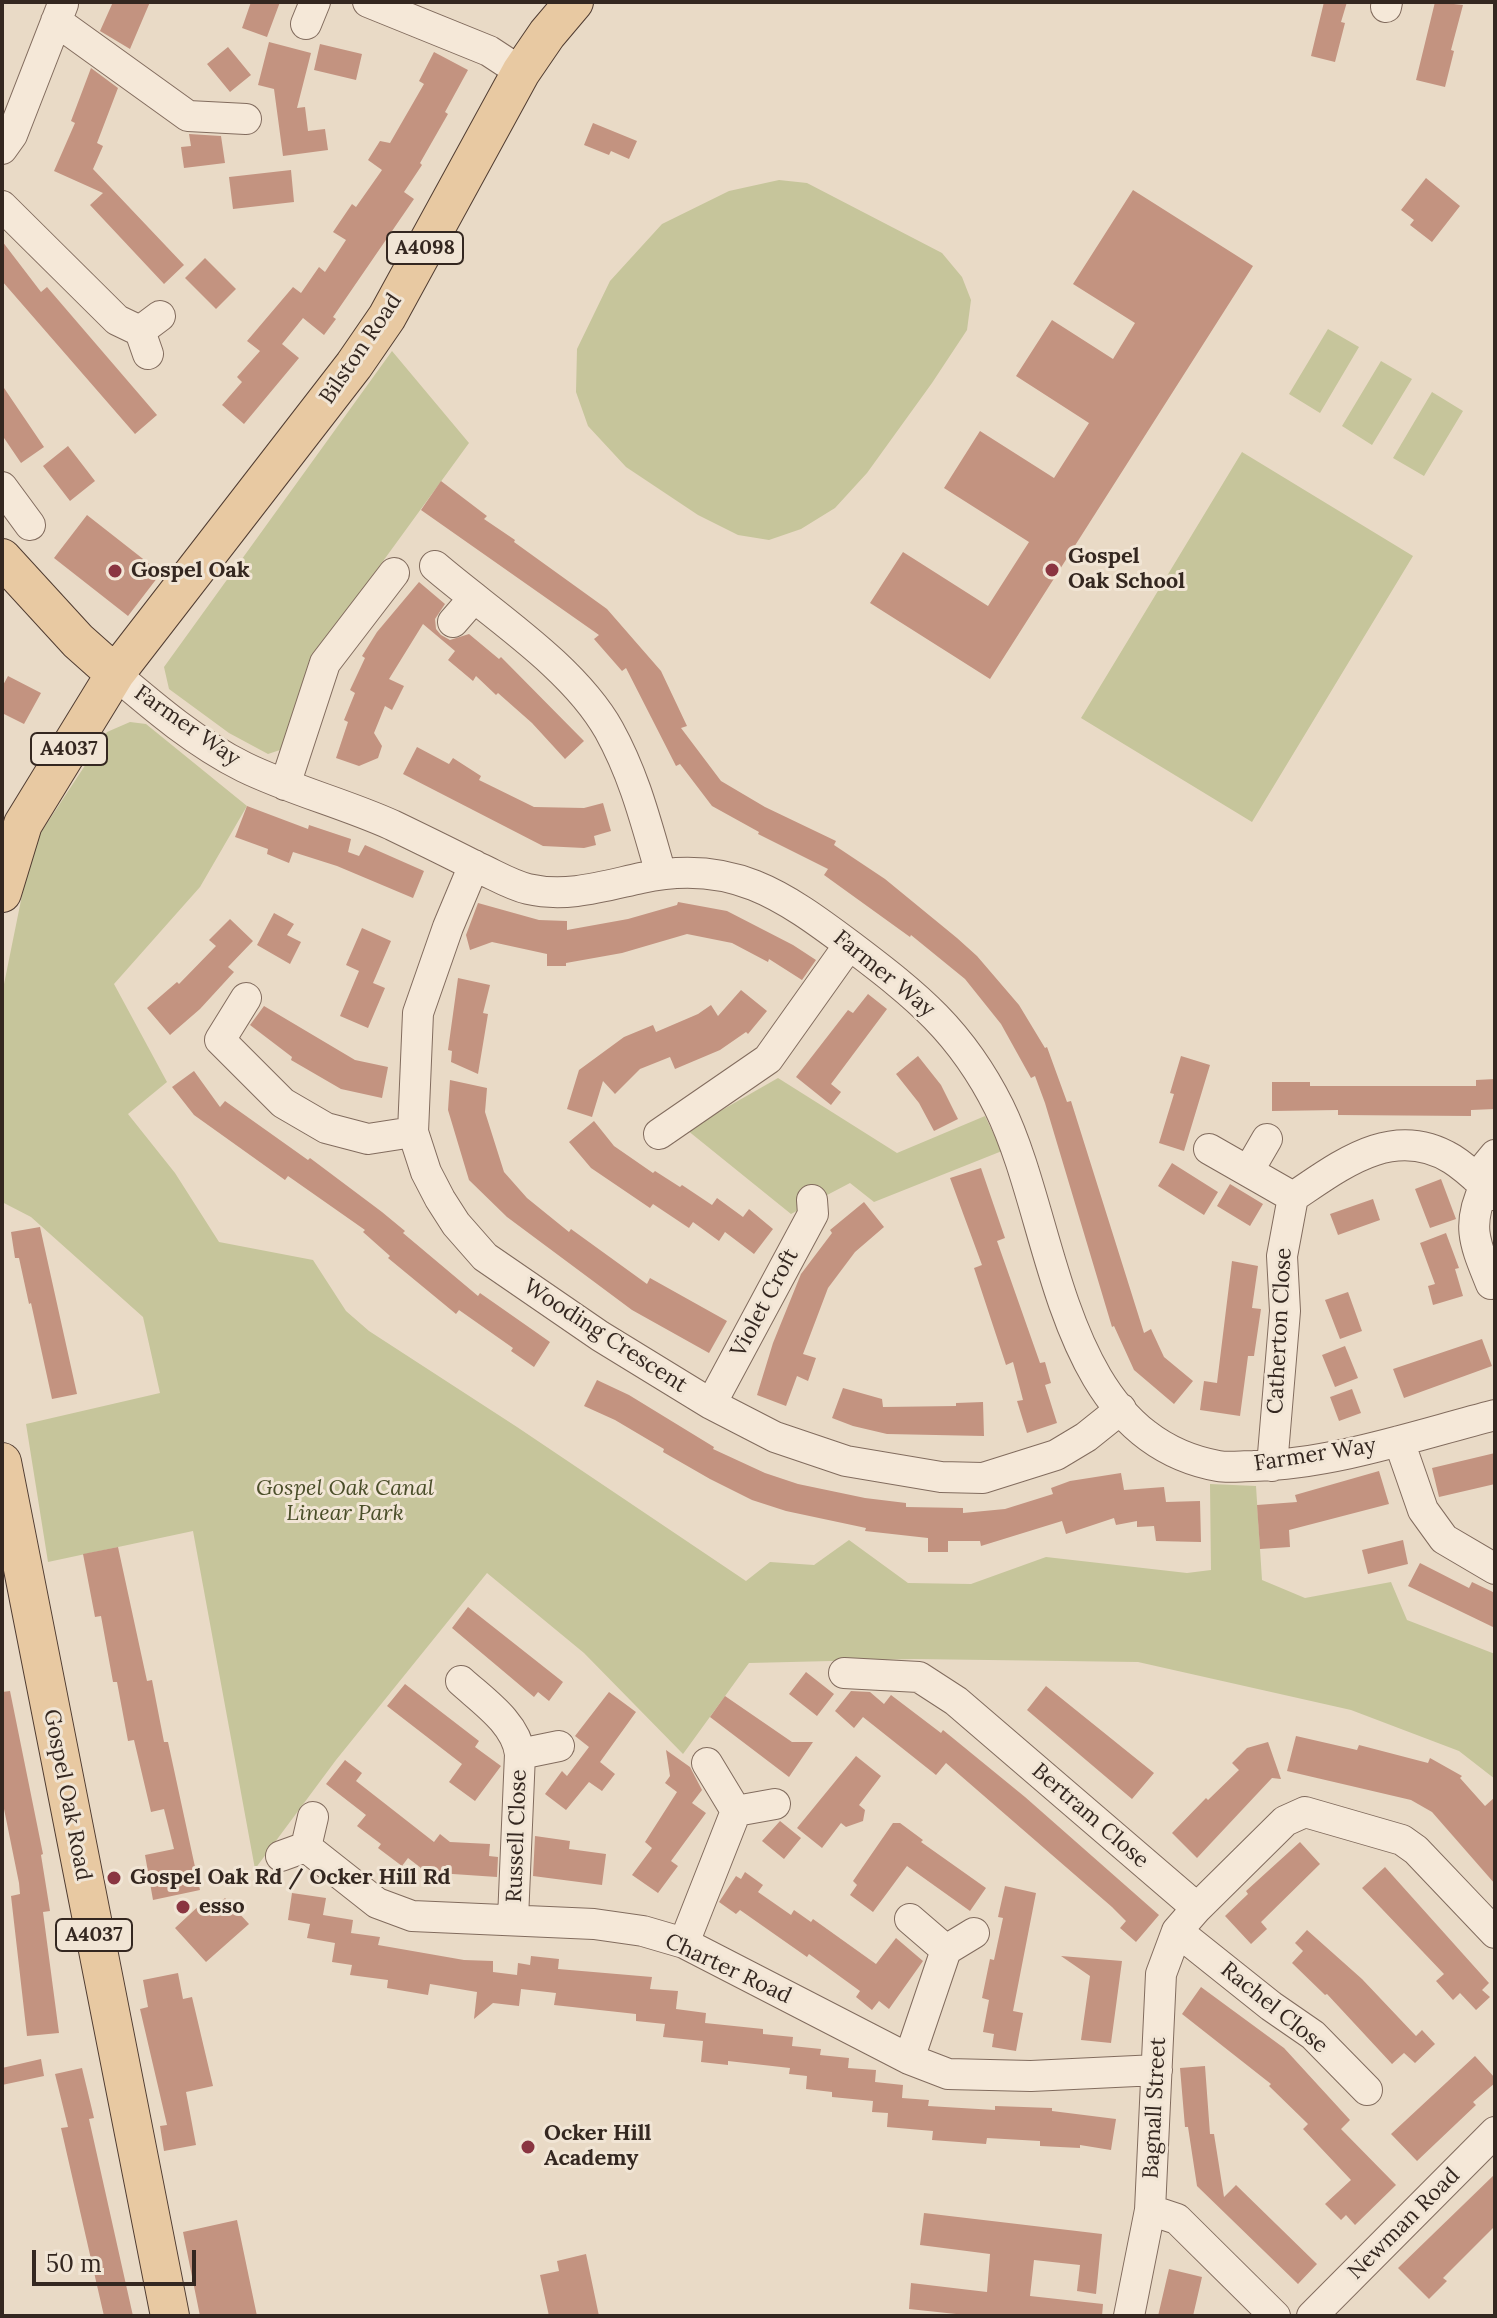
<!DOCTYPE html>
<html>
<head>
<meta charset="utf-8">
<style>
  body { margin:0 }
  #map { position:relative; width:1497px; height:2318px; overflow:hidden; background:#e9dac6; font-family:Lora,serif }
  canvas { display:block }
  .frame { position:absolute; inset:0; border:4px solid #342720; pointer-events:none }
  .scale { position:absolute; left:32px; top:2250px; width:164px; height:36px; box-sizing:border-box; border:4px solid #342720; border-top:0; padding-left:10px; font-size:24px; line-height:28px; white-space:nowrap; color:#342720; -webkit-text-stroke:6px #f1e5d5; paint-order:stroke }
</style>
</head>
<body>
<div id="map">
<canvas width="1497" height="2318"></canvas>
<div class="frame"></div>
<div class="scale">50 m</div>
</div>
<script>
const g = document.querySelector('canvas').getContext('2d');
g.lineJoin = 'round';
function paint(path, color) { g.fillStyle = color; g.fill(path, 'evenodd'); }
function trace(path, color, width, dash) { g.strokeStyle = color; g.lineWidth = width; g.lineCap = dash ? 'butt' : 'round'; g.setLineDash(dash || []); g.stroke(path); }
function write(font, color, halo, rows, align = 'center') {
  g.font = font + ' Lora,serif'; g.lineWidth = 6; g.setLineDash([]); g.textBaseline = 'middle'; g.strokeStyle = halo; g.fillStyle = color; for (const [text, x, y, turn = 0] of rows) {
    g.save(); g.translate(x, y); g.rotate((+turn || 0) * Math.PI / 180); g.textAlign = isNaN(turn) ? turn : align; if (halo) g.strokeText(text, 0, 0); g.fillText(text, 0, 0); g.restore();
  }
}
const green = new Path2D(`
  M779,180l28,3 135,70 20,24 9,23 -4,30 -35,53 -65,90 -32,35 -34,21 -32,11 -31,-5 -40,-20 -72,-48 -38,-41 -12,-34 1,-43 33,-68 52,-57 67,-33z
  M1328,329l31,18 -39,66 -31,-19z
  M392,351l77,92 -155,213 -22,90 -24,8 -39,-21 -60,-44 -5,-22z
  M1381,361l31,18 -40,66 -30,-19z
  M1432,392l31,19 -39,65 -31,-18z
  M1242,452l171,104 -161,266 -171,-104z
  M130,722l16,2 101,82 -47,81 -86,97 53,98 -39,32 47,59 44,69 94,18 33,51 23,20 148,96 229,154 24,-19 44,3 35,-25 59,43 63,1 75,-27 141,16 24,-3 -1,-86 46,2 6,94 43,18 86,-16 16,38 88,34v125l-36,-28 -108,-41 -213,-48 -224,-3 -165,4 -66,91 -99,-101 -97,-80 -151,187 -81,109 -62,-338 -145,31 -22,-138 134,-31 -17,-76 -112,-100 -29,-15v-208l30,-148 75,-114z
  M778,1078l119,75 88,-37 17,35 -128,51 -24,-19 -59,31 -104,-84z`);
const building = new Path2D(`
  M113,2h37l-20,47 -30,-18z
  M251,2h29l-13,35 -25,-9z
  M1324,2h23l-6,20 4,1 -10,39 -24,-6z
  M1435,2l28,3 -12,45 3,1 -9,36 -29,-7z
  M269,42l42,11 -14,55 8,-1 3,24 17,-2 3,21 -45,6 -9,-67 -16,-4z
  M320,44l42,10 -6,26 -42,-10z
  M228,47l23,28 -21,17 -23,-28z
  M434,52l34,18 -23,42 3,2 -28,49 2,2 -18,27 10,7 -81,118 3,2 -12,16 -21,-17 -21,26 17,14 -55,66 -22,-19 20,-23 -5,-5 23,-26 -13,-10 46,-54 8,6 18,-26 6,5 21,-32 -13,-8 19,-28 4,3 26,-37 -14,-10 12,-19 10,2 34,-59 -5,-3z
  M91,68l27,20 -21,55 6,3 -10,23 91,96 -20,19 -74,-79 13,-12 -49,-22 21,-48 -4,-2z
  M593,123l44,18 -8,18 -18,-8 -2,4 -25,-10z
  M189,134l32,2 4,27 -41,5 -3,-21 10,-1z
  M291,170l3,32 -61,7 -4,-32z
  M1426,178l34,28 -28,36 -22,-17 4,-5 -13,-10z
  M1133,190l120,76 -263,413 -120,-76 33,-51 85,54 41,-64 -85,-54 36,-57 74,47 35,-55 -73,-47 36,-56 61,39 22,-36 -62,-39z
  M2,241l39,51 6,-5 110,128 -22,19 -133,-153z
  M205,258l31,31 -20,20 -31,-31z
  M2,385l42,62 -23,16 -19,-28z
  M68,446l27,35 -25,20 -27,-35z
  M441,481l46,35 -3,3 31,21 -1,2 93,67 54,62 26,55 -6,2 40,53 44,26 71,34 -2,4 51,34 72,59 20,18 42,49 26,43 2,-1 20,55 4,-1 73,232 7,-4 13,28 29,24 -19,23 -40,-34 -20,-44 -2,1 -67,-224 -10,-27 -4,2 -30,-54 -36,-45 -54,-44 -1,2 -86,-62 4,-6 -70,-35 1,-2 -47,-26 -32,-42 -4,2 -50,-98 -4,3 -28,-32 5,-4 -178,-125z
  M87,515l74,58 -33,43 -74,-58z
  M419,582l26,22 -10,15 1,10 5,6 9,5 19,-6 30,25 2,-2 83,84 -19,18 -33,-36 -34,-30 -2,2 -20,-19 -3,5 -25,-21 7,-9 -32,-27 -34,55 15,7 -12,24 -7,-4 -11,27 8,13 -4,12 -19,8 -23,-8 12,-36 -4,-2 11,-27 -5,-3 15,-32 -3,-2 15,-24z
  M8,676l33,17 -17,31 -22,-11v-26z
  M417,747l32,17 4,-6 28,18 -2,4 55,27 50,1 19,-5 8,28 -17,5 2,9 -12,3 -41,-2 -140,-72z
  M247,806l61,23 1,-4 42,14 -3,13 11,4 6,-11 59,26 -11,27 -76,-32 -44,-14 -4,11 -22,-9 1,-5 -33,-12z
  M678,902l49,9 66,34 23,15 -14,20 -33,-21 -1,3 -36,-19 -45,-9 -65,19 -56,10v3h-19v-12l-55,-12 -22,8 -4,-15 12,-32 61,17 28,1v9l61,-11 49,-14z
  M274,913l20,11 -7,11 14,7 -11,22 -33,-19z
  M230,919l23,22 -25,26 6,5 -34,37 -30,26 -23,-27 30,-26 2,2 37,-38 -7,-6z
  M362,928l29,13 -18,42 12,5 -17,40 -28,-12 19,-45 -13,-6z
  M458,978l32,7 -7,28 5,1 -10,60 -27,-12 1,-11 -4,-1z
  M741,990l26,21 -19,23 -2,-2 -26,18 -45,19 -5,-12 -30,12 -25,25 -12,-13 -11,36 -25,-8 12,-39 45,-33 29,-12 3,7 42,-18 13,-9 7,11z
  M868,994l19,15 -56,75 10,8 -10,13 -35,-28 52,-67 5,3z
  M264,1006l91,54 33,7 -6,31 -41,-9 -50,-29 1,-3 -42,-32z
  M918,1056l23,29 17,34 -24,12 -15,-28 -23,-29z
  M1181,1056l29,9 -26,86 -25,-8 15,-49 -4,-1z
  M194,1071l26,36 5,-6 83,59 2,-2 72,54 23,19 -2,2 75,63 2,-3 70,49 -16,25 -23,-16 2,-3 -54,-38 -3,4 -68,-56 2,-2 -27,-24 2,-2 -77,-54 -3,4 -91,-65 -22,-28z
  M1495,1079v30l-24,1v6l-133,-1v-5l-66,1v-29h38v4h166v-6z
  M450,1080l37,8 -2,24 19,60 23,26 42,34 2,-3 76,55 3,-6 77,43 -18,32 -77,-43 -125,-93 -38,-37 -21,-70z
  M594,1121l20,25 39,27 2,-2 25,16 2,-2 30,20 5,-7 26,19 6,-8 24,20 -19,25 -29,-22 -6,9 -26,-19 -4,6 -36,-24 -3,4 -59,-40 -22,-26z
  M1172,1163l46,29 -14,23 -46,-29z
  M981,1168l24,70 -8,3 43,122 5,-1 6,21 -6,2 12,38 -30,10 -10,-32 6,-1 -10,-38 -7,3 -32,-97 8,-3 -32,-87z
  M1441,1179l15,40 -26,9 -15,-39z
  M1230,1184l33,20 -13,22 -33,-20z
  M1373,1199l7,21 -42,15 -8,-21z
  M864,1202l20,25 -29,25 -27,36 -25,66 13,4 -8,23 -11,-5 -11,30 -29,-11 16,-52 28,-69 31,-41 -2,-3z
  M40,1227l37,167 -25,5 -21,-96 -2,1 -10,-46h-4l-4,-26z
  M1446,1233l13,35 -4,1 8,27 -30,9 -5,-19 7,-2 -15,-41z
  M1232,1261l26,5 -6,42 9,1 -7,47h-6l-8,60 -40,-6 4,-29 13,2z
  M1348,1292l14,39 -22,8 -15,-39z
  M1482,1339l10,27 -88,32 -11,-29z
  M1345,1346l13,32 -23,9 -13,-32z
  M597,1380l32,15 85,52 -1,2 52,24 33,11 67,14 41,5v4l57,1v5l42,-4 48,-15 -2,-6 19,-7 51,-8 3,17 40,-3 2,15 34,-1 1,41 -45,-1 -2,-15 -17,1v-6l-21,4 -2,-7 -48,16 -4,-13 -81,25 -1,-5h-32v11h-20v-14l-63,-7 1,-3 -80,-17 -34,-11 -42,-21 -47,-27 1,-3 -49,-29 -31,-14z
  M843,1388l39,11 1,8 73,-1v-3l27,-1 1,34 -97,-2 -34,-8 -21,-8z
  M1352,1389l9,24 -22,8 -9,-24z
  M1495,1453v31l-56,13 -7,-29z
  M1379,1471l10,33 -100,26 1,17 -30,2 -3,-44 40,-3 -2,-7z
  M1403,1540l5,24 -40,10 -6,-24z
  M118,1547l29,134 5,-1 12,62h4l32,148 -47,10 -8,-45 29,-6 -10,-40 -13,3 -17,-72 -6,1 -11,-59h-4l-12,-66 -6,1 -12,-63z
  M1420,1563l49,25 3,-6 23,11v35l-87,-42z
  M468,1607l95,75 -14,19 -11,-9 -4,5 -82,-69z
  M806,1672l28,22 -17,22 -28,-22z
  M405,1684l74,57 -4,6 26,19 -26,35 -26,-19 13,-18 -75,-58z
  M1046,1686l108,87 -22,26 -105,-89z
  M10,1691l33,163 -2,1 9,56 -7,1 16,121 -32,3 -16,-140 9,-2 -1,-11 -17,-84v-107z
  M851,1691l19,1 14,12 7,-9 50,38 2,-3 82,67 134,118 -23,27 -16,-14 6,-7 -14,-14 -166,-144 -10,12 -73,-58 -9,11 -19,-17z
  M609,1692l27,20 -36,50 15,12 -13,17 -13,-9 -23,28 -21,-16 17,-23 5,5 22,-29 -14,-11z
  M725,1696l67,46h21l-24,35 -79,-60z
  M1296,1736l61,14 2,-5 69,18 2,-5 32,18 -2,2 25,28 10,-9v87l-63,-72 -21,-12 -124,-29z
  M1268,1742l13,37 -9,-1 -75,80 -25,-25 34,-35 2,2 31,-30 -7,-7 15,-15z
  M666,1750l24,17 12,23 -10,13 14,10 -35,48 7,5 -20,27 -26,-18 20,-27 -7,-6 32,-50 -12,-9 5,-7z
  M856,1756l25,20 -22,29 6,5 -2,11 -17,6 -5,-4 -19,25 -25,-20z
  M345,1760l17,13 -6,8 78,61 6,-8 10,8 40,2 -1,12 9,1 -1,20 -59,-4 -4,5 -26,-20 -6,8 -24,-18 3,-4 -24,-18 9,-11 -40,-31z
  M780,1821l21,17 -17,21 -22,-18z
  M893,1823h7l23,17 -2,2 65,46 -16,23 -63,-45 -34,46 -23,-17 7,-10 -4,-4z
  M535,1836l35,5 -1,8 37,5 -4,31 -69,-9z
  M1300,1842l20,22 -59,58 6,7 -16,15 -26,-28 23,-22 -2,-3z
  M1385,1867l104,116 -7,7 8,7 -14,13 -16,-17 -7,7 -17,-19 8,-7 -82,-86z
  M745,1872l18,13 -5,7 33,23 3,-5 17,12 2,-3 63,45 20,-26 27,23 -34,48 -10,-8 -7,9 -16,-13 4,-6 -51,-37 -2,3 -67,-47 -4,4 -17,-12 17,-26 5,3z
  M1005,1886l31,7 -23,118 10,2 -7,38 -24,-4 2,-13 -11,-2 6,-32 -7,-2 8,-39 4,1 9,-42 -5,-1z
  M292,1893l34,5 -3,17 30,5 -2,13 29,4 -2,8 86,15 29,1v11l24,3 1,-12 12,2 1,-9 28,3 -1,10 94,8 -2,12 28,2 -2,18 30,4 -1,10 58,6v5l30,3 -1,9 29,3 -1,6 29,3 -1,10 28,2 -1,12 28,3 -1,13 27,2 -1,6 67,4v-4l57,2v3l64,8 -5,31 -31,-5v3l-40,-2v-5l-53,-3 -1,6 -54,-4 1,-9 -46,-4 1,-14 -16,-1 1,-11 -41,-4v-5l-26,-3 1,-13 -18,-2 1,-6 -62,-7v4l-27,-3 2,-21 -40,-4 2,-13 -29,-3v-7l-82,-9 2,-12 -35,-4 -2,17 -26,-3 -19,16 3,-27 -47,-8 -2,11 -41,-7 1,-8 -38,-5 2,-10 -20,-3 3,-19 -28,-5 3,-14 -22,-4z
  M225,1898l24,26 -43,38 -31,-34 28,-26 2,14z
  M1307,1930l55,49 54,57 6,-6 13,14 -20,19 -11,-10 -12,11 -65,-70 -2,1 -33,-32 11,-12 -8,-8z
  M1061,1956l61,5 -11,82 -30,-3 9,-64z
  M178,1973l5,26 9,-2 21,89 -27,6 10,53 -32,6 -4,-25 7,-1 -27,-116 8,-2 -5,-27z
  M1201,1987l83,61 66,72 -9,9 55,56 -41,40 -9,-10 -5,5 -16,-16 26,-24 -48,-51 5,-5 -39,-38 2,-2 -89,-70z
  M1475,2056l20,22v5l-22,19 3,3 -59,56 -26,-27z
  M41,2059l3,17 -42,9v-17z
  M1205,2066l5,68h4l10,63 12,-12 81,79 -19,20 -101,-98 -9,-59h-3l-5,-59z
  M82,2068l12,50 -5,1 44,197h-29l-43,-188 7,-1 -13,-53z
  M1495,2174v52l-52,52 4,3 -18,18 -31,-31z
  M924,2213l178,21 -6,60 -19,-3 3,-26 -46,-5 -4,36 73,8 -1,12h-127l-66,-7 2,-26 76,9 3,-38 -70,-9z
  M237,2220l20,96h-57l-17,-84z
  M586,2254l13,62h-50l-9,-41 19,-4 -2,-10z
  M1169,2269l33,8 -9,39h-35z`);
const minor = new Path2D(`
  M368,2l121,49 32,21
  M1386,7l1,-5
  M56,21l132,95 58,3
  M306,24l9,-22
  M2,149l10,-14 51,-131
  M2,206l115,114 23,11
  M148,354l-8,-23 20,-15
  M2,487l28,38
  M435,566c56,48 138,100 174,164 26,47 37,93 52,144
  M453,622l20,-23
  M115,674c40,34 81,69 129,93 47,23 99,36 148,58 29,14 58,28 87,43 16,7 32,17 49,21 39,9 76,-3 113,-11 90,-20 142,17 210,68 66,50 110,85 148,161 58,118 58,330 219,359 11,2 23,0 35,0 81,-2 164,-31 242,-51
  M285,785l40,-122 69,-90
  M474,865l-26,62 -30,86 -5,119 13,40 14,27 16,25 29,33 115,79 111,68 64,33 71,24 95,16 42,1 73,-23 30,-18 35,-28
  M246,998l-26,42 63,63 43,25 42,11 45,-7
  M659,1134l109,-75 81,-114
  M1209,1149l84,48 -11,59 3,55 -13,155
  M1249,1170l18,-31
  M1476,1178l19,-23
  M1485,1186c-20,40 -9,60 6,98
  M1293,1197c48,-32 100,-74 159,-38 16,10 29,24 43,36
  M711,1404l102,-190 -1,-14
  M1399,1441l24,69 21,29 51,30
  M844,1673l75,4 37,24 241,207
  M461,1681c22,20 55,42 59,73l-7,165
  M520,1754l39,-8
  M707,1763l29,48
  M306,1847l71,56 35,13 182,8 49,7 41,12 225,116 39,15 83,2 126,-6
  M281,1856l25,-9 7,-30
  M1177,1931l94,75 42,29 54,55
  M684,1943l52,-132 39,-7
  M946,1950l28,-17
  M909,2059l37,-109 -36,-31
  M1150,2210l27,9 98,97
  M1129,2316l21,-106 11,-236 16,-43 20,-23 88,-87 20,-9 97,28 14,10 79,83
  M1312,2316l183,-184`);
const major = new Path2D(`
  M2,558l76,83 37,33
  M2,893l21,-69 92,-150 239,-309 33,-48 134,-245 26,-38 27,-32
  M2,1462l168,854`);
const markers = [
  [1052,570,8,"#8a3541"],
  [115,571,8,"#8a3541"],
  [114,1878,8,"#8a3541"],
  [183,1907,8,"#8a3541"],
  [528,2147,8,"#8a3541"]
];
const shields = [
  [425,248,76],
  [69,749,76],
  [94,1935,76]
];
const shieldNames = [
  ["A4098",425,248],
  ["A4037",69,749],
  ["A4037",94,1935]
];
const streetNames = [
  ["Bilston Road",361,349,-56],
  ["Farmer Way",187,726,35],
  ["Farmer Way",884,974,39],
  ["Violet Croft",765,1303,-62],
  ["Catherton Close",1280,1331,-87],
  ["Wooding Crescent",605,1336,33],
  ["Farmer Way",1315,1455,-9],
  ["Gospel Oak Road",67,1795,79],
  ["Bertram Close",1090,1816,41],
  ["Russell Close",517,1836,-88],
  ["Charter Road",728,1969,25],
  ["Rachel Close",1274,2008,39],
  ["Bagnall Street",1155,2108,-87],
  ["Newman Road",1404,2224,-45]
];
const poiNames = [
  ["Gospel",1068,557],
  ["Oak School",1068,582],
  ["Gospel Oak",131,571],
  ["Gospel Oak Rd / Ocker Hill Rd",130,1878],
  ["esso",199,1907],
  ["Ocker Hill",544,2134],
  ["Academy",544,2159]
];
const parkNames = [
  ["Gospel Oak Canal",345,1489],
  ["Linear Park",345,1514]
];
paint(green, '#c6c59b');
paint(building, '#c39380');
trace(minor, '#826c5e', 32);
trace(major, '#503c31', 40);
trace(minor, '#f5e8d8', 30);
trace(major, '#e8c9a2', 38);
for (const [x, y, r, color] of markers) { const dot = new Path2D(); dot.arc(x, y, r, 0, 2 * Math.PI); g.fillStyle = color; g.fill(dot); trace(dot, '#f1e5d5', 3); }
for (const [x, y, w] of shields) { const box = new Path2D(); box.roundRect(x - w / 2, y - 16, w, 32, 6); g.fillStyle = '#f1e5d5'; g.fill(box); trace(box, '#342720', 2); }
write('bold 20px', '#342720', null, shieldNames);
write('22px', '#342720', '#f1e5d5', streetNames);
write('bold 22px', '#342720', '#f1e5d5', poiNames, 'left');
write('italic 22px', '#4a4e29', '#f1e5d5', parkNames);
</script>
</body>
</html>
